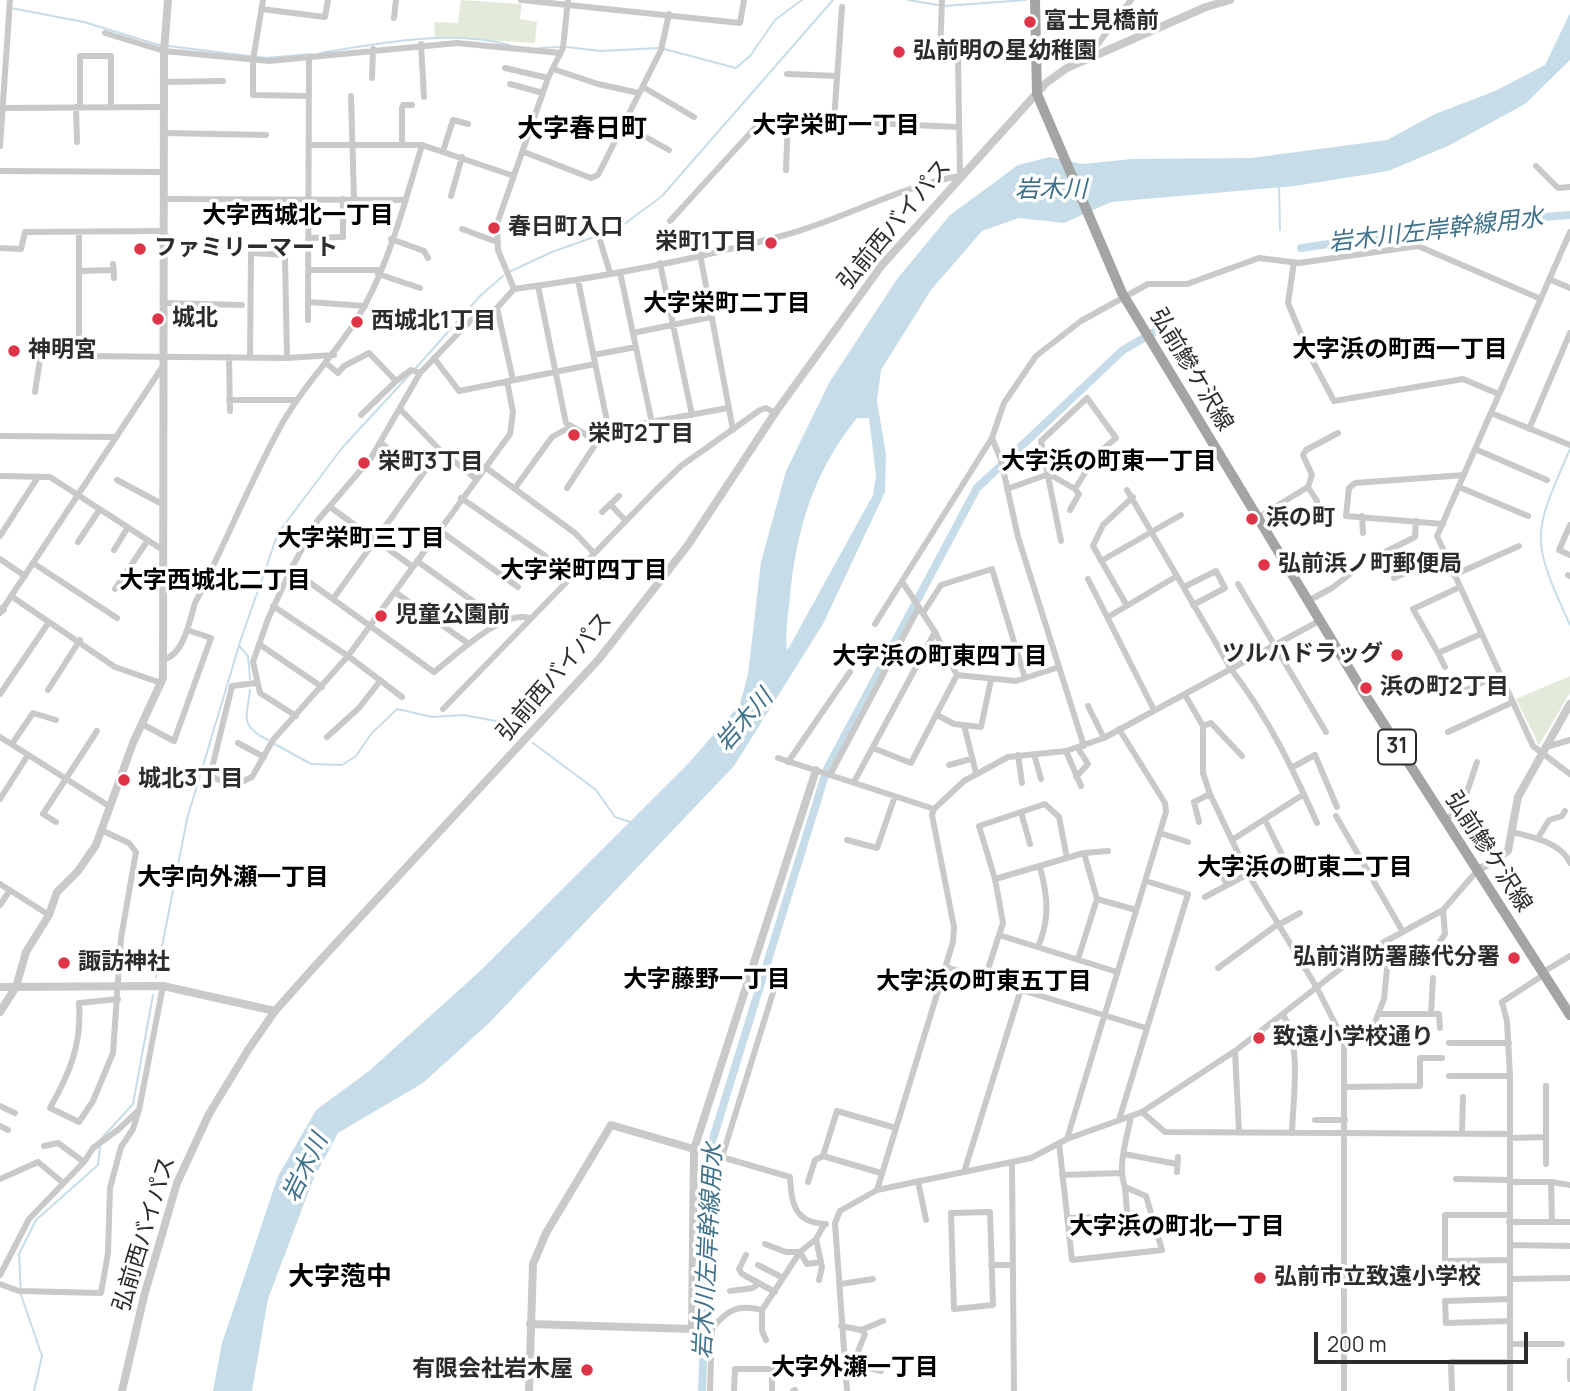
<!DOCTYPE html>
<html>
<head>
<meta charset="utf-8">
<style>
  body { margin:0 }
  #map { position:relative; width:1570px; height:1391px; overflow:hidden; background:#fff; font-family:Manrope,sans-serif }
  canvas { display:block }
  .scale { position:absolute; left:1314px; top:1332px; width:214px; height:32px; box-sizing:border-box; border:4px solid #2c2c2c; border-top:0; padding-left:9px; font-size:21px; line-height:24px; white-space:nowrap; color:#2c2c2c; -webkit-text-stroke:5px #fff; paint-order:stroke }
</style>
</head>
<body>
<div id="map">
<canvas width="1570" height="1391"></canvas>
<div class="scale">200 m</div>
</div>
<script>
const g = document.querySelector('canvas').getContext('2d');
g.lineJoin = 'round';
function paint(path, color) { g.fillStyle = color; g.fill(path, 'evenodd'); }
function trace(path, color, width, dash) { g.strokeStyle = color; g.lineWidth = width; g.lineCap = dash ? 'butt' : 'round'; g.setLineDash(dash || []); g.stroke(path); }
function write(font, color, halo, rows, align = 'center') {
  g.font = font + ' Manrope,"Noto Sans JP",sans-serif'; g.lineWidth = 7; g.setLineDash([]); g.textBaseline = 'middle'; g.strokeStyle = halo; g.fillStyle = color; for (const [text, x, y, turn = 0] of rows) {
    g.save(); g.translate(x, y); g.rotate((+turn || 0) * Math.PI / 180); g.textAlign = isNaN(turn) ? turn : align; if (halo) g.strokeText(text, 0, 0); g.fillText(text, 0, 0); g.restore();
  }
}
const green = new Path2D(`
  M461,0l61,4 -2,15 17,3 -2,21 -100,-6 -1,-15 24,1z
  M1570,676v17l-31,52 -23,-46z`);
const water = new Path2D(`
  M1570,13v47l-45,44 -77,42 -60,25 -93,15 -184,16 -47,21 -45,-5 -37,13 -51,59 -50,80 -4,31 9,53 -1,38 -62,132 -89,142 -245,257 -66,60 -85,50 -25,47 -45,119 -16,92h-39l9,-48 56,-167 38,-66 53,-39 110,-99 209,-208 52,-60 8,-30 13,-112 25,-91 43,-88 68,-104 53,-64 68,-50 32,-8 32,7 50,-5 119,-1 136,-18 48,-26 60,-23 50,-26zM857,418h12l7,58 -3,19 -86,156c-2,-18 1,-36 3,-54 6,-67 24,-126 67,-179z`);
const stream = new Path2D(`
  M908,0l30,5
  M944,6l82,-6
  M11,8l73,14 78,24
  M168,46l98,12 45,-4
  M567,47l34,4 58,-3
  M539,48l22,-1
  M664,49l72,19 14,-12 25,-36 27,-20
  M320,53c60,-10 130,-24 189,-8
  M1279,185l1,45
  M511,271l41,-19 67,-24 43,-32 171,-196
  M415,369l65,-73 23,-20
  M1570,449c-38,88 -40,88 0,176
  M240,647l8,9 2,23
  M250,690c-3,27 -11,36 18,50
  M273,743l38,21 31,1 14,-9 15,-22 26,-25 35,8 32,-2 47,9
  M533,743l63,47 19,27 15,5
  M156,977l31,-158 54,-180 37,-106 64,-85 69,-75
  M100,1140l33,-36 20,-109
  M34,1391l8,-35 -21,-61 -2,-41 17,-34 62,-55 2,-19`);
const canal = new Path2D(`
  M1301,248l188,-27 81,-6
  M702,1391l9,-246 116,-376 150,-281 146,-138 40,-23`);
const minor = new Path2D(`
  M263,0l-10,60v35l56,1
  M521,0l219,23 4,-23
  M942,0l-2,55 95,3
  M261,9l64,8 3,-17
  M394,18l2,-18
  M105,33l59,18 105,10 188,-18 103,10
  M421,44l3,53
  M1086,60l45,-60
  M505,68l43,10
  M553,69l45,15 41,9
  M787,74l50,2
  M372,78l1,-29
  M164,82l59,-1
  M510,84l33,9
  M643,87l51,30
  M351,96l3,103
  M76,107l1,35
  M80,107v-51h31v51
  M0,108l164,-1
  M834,121l8,-114
  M624,125l45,25
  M164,133l102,2
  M402,144v-36l1,-3h9
  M309,145h113l92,31
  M0,146l10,-146
  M443,151l10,-31 15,4
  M524,152l67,26 7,-3 63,-125 8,-36
  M1536,166l22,22 12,-1
  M786,170l2,-51
  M0,171l164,1
  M451,196l11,-39
  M164,199l242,1
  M670,221l94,-103 193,9
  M462,229l35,13
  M1570,232l-133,304 96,210 37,28
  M599,237l11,36
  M308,238l35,-1v-38
  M391,239l33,12 4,7
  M0,248l21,1 4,-17 139,-1
  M700,254l33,176
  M1294,262l-6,41 22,53 24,45 129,-22 33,14
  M660,263l32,152
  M113,264l1,14
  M308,270h72
  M79,271l35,-1
  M620,272l32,151
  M378,274l42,14
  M1549,279l21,9
  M578,280l31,151
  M538,286l28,137 19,11 143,-26
  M514,289l-16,-39 -1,-26 51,-146 15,-30 5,-48
  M308,302l57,4
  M164,303l78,2
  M308,320l1,-262
  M633,333l78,-16
  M593,355l43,-8
  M79,356v-124
  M229,357l1,54
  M250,357l1,-104 34,2 2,103
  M434,358l25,33 136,-27
  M326,363l12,10 6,-7 25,-13 27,28 15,-11 9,3
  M513,380l-16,-72 17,-19c90,-12 183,-30 271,-54 59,-16 115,-49 175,-59l-2,-120
  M35,392l6,-39 31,-2 7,5 208,2 47,-3
  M229,400h68
  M400,409l40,41 35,28
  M1491,413l79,32
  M361,415l35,-34
  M1529,429l41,-96
  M0,436l116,1
  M992,438l9,22 17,77 66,209
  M380,442l24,19
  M1475,449l72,31
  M485,467l90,66 19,20
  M0,476l50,1 113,73
  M117,480l47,25
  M1308,487l9,14
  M1459,487l69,29
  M515,488l37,-51 18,-10
  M567,488l28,-43 -10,-11
  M1007,489l42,-15 26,15 21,-34 20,-17 -29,-40 -46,43 20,100
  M1127,490l104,179c37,48 62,100 86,154
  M461,498l83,57 23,24
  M610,504l16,17
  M330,507l83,60
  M1070,510l9,-16 -4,-5
  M602,512l17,-16
  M1362,516l1,17
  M1257,518l51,-31 4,-12 -9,-20 3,-5 32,-17
  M1443,524l-97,-8 3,-28 6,-5 109,-8
  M1570,525l-11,25 11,5
  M439,530l79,57
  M0,536l38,-59
  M78,542l22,-33
  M114,550l14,-23
  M1375,557l40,-20 1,-16
  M0,559l25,17
  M417,561l71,51
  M1101,561l80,-46
  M33,563l84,55
  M291,569l143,103c21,-16 68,-62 95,-54
  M1454,575l65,-29
  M1568,575l2,1
  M1394,578l51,-22
  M1088,579l66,131
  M903,583l32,49 22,43 59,6 43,-14
  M1238,584l88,148
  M1184,587l32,-16 9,17 -32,17
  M1460,587l-47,22 25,44 43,-19
  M115,589l33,-49
  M395,592l74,52
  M11,596l104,71 46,16
  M333,599l107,-149
  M1308,601l24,-13 27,-21
  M273,606l75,50 54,41
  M1127,606l-34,-60 10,-21 30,-28
  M0,613l163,-247
  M923,613l18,-28 51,-16 33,109
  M1108,617l69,-41
  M875,624l117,-186 12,-35 32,-47 45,-35 67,-37h39l72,-26 40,5 119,-17 123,53
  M259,644l63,43
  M1438,653l7,14
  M163,659c20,-2 27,-39 32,-56 29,-57 53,-116 83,-172 24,-46 62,-80 87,-126 26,-48 41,-107 57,-160
  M256,683l-24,3 -22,90 23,10 19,-9 21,-37 75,-84 162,-222 3,-22 -6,-31
  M48,690l32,-50
  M0,694l49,-72
  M1458,694l42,-20
  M1185,695l18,31v47l7,21 38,80 69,114 27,53v350
  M1088,706l16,32
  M443,709l213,-219 25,-24 79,-56 6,-2 9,5
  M937,715l17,9 27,3 10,-47
  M296,716l-36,-23 -7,-31 15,-43 23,-50 27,-49 53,-62 49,-85 53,-55 24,-10
  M142,724l32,17 37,-103 -24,-8
  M964,725l12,48
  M1203,726l8,-3 31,33
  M1448,732l65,-30
  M0,737l109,69
  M327,737l32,-29 21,-27
  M238,743l26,14
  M12,744l21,-31 23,7
  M1546,747l24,-7
  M873,748l38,15 46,-88
  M1066,751l15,35
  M1034,754l7,25
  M1018,755l4,28
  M778,758l156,51
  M788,762l62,-90
  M949,765l22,-6
  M1293,767l22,-12 22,52
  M830,775l89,-168
  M1076,777l12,-13 -10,-16
  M854,782l81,-150
  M0,799l28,-44
  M1021,812l9,32
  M1336,816l67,116
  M1265,820l26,53
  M1444,821l18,-14 15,-45
  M56,822l-13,-8 54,-83
  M1199,822l-5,-20 16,-8
  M101,830l28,13 7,9 -15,86 -8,115 -20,48 -14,21 -29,-14c20,-35 32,-65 29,-105l39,-4
  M1512,832c18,4 50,11 58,31
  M1160,833l28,9
  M1538,838l11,-18 13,-4 3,-5
  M847,840l30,8 18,-52
  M1232,840l72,-46
  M1084,853l24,-2
  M1222,875l5,10
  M995,879l-16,-53 66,-22 14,13 8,41
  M0,884l49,31
  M1205,897l43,-23
  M1097,899l39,11
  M0,905l10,-15
  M1278,925l22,-12
  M999,935l118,37
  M1038,947c12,-28 10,-50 2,-80
  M1431,954l14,-20 -2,-24
  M946,967l200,61
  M1218,968l60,-44
  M1543,972l27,-16
  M985,978l18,-55 -8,-44 89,-26 13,46 -19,60
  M1283,1014c19,32 10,83 9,119
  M1380,1014h51l2,-36
  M1431,1014h8l1,14
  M1344,1041l24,-1 16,-41 6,-60
  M1449,1043h60
  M1235,1051l4,81
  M1449,1076h61
  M1346,1087l74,-1v-28h22
  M0,1106l15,7
  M1142,1112l23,20 345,2
  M1119,1120l69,-226 -42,-13
  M1315,1120h30
  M0,1126l8,4
  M1462,1133l1,-36
  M1510,1138l36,-1
  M1067,1139l99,-327 -1,-9 -46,-74
  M1059,1143l13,117 90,-10 -16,-54 -21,-9c-8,-22 2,-48 6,-71
  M44,1146l14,-3 26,19
  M694,1149l96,28c1,27 5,46 36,47
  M1124,1154l53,10
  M722,1157l53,-171
  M1012,1163l2,228
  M1546,1164v-78
  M965,1169l56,-180
  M1177,1172l1,-15
  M881,1173l-58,-17 14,-45 59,17
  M1062,1175l59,-2
  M0,1179l38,-17 24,20
  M1456,1179l54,1
  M918,1181l8,39
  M808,1182l7,-22 8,-4
  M1510,1182h41l1,40
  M1551,1182l19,3
  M1125,1187l2,24
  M877,1190l76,-248 1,-15 -22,-112 2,-6 30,-28 44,-24 58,-6 38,-13 215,-117
  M990,1212l3,93 -39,4 -3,-96z
  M1510,1215h-65v46l65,-1
  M1067,1218l42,-1
  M1509,1222h61
  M816,1239l6,28 -3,13
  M765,1244l21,8h14l7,12 14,-2
  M1510,1245l60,1
  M746,1255l-7,14 3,5 33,18
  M758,1265l25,13
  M991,1265h21
  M0,1275l29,-56 55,-57 9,-14 26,-19 20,-19 24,-124
  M1510,1279l60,-1
  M0,1284l19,7 82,2 7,-40 2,-65 11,-41 12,-18 5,-16
  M841,1284l32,-5
  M730,1291l23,-3 6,-5
  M1510,1299l-65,2 1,22 64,-2
  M762,1310v21l4,9
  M841,1326l20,4 4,4 -12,30 -8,2
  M692,1329l20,-1c16,-18 25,-24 50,-18l38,-58 16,-13 8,-14
  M861,1330l22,-9
  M1510,1344h52
  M1570,1361v18
  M853,1364l28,7
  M710,1391l2,-63
  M734,1391l1,-22h37v22
  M793,1391l2,-1
  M847,1391l-12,-168 5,-12 37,-21 154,-32 36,-19 75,-27 93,-61 118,-92 90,-49 34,-39
  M1452,1391l-1,-29h59
  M1510,1391v-315l-3,-55 -5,-19 43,-28`);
const tertiary = new Path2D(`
  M0,609h3
  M1477,871l31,-20 10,-54 52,-93
  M0,987l163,-1 112,25
  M0,1012l16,-25 10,-35 23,-37 8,-23 21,-21 18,-26 37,-102 30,-65 1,-627 4,-51
  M530,1324l162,5 2,-180 122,-379
  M122,1391l22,-95 33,-113 32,-69 39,-64 27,-39 41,-46 283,-306 89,-114 87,-132 107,-148 164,-182 21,-15 139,-61 24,-7
  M529,1391l4,-127 13,-31 65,-108 83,24`);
const primary = new Path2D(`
  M1035,0l2,94 85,199 240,397 208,325`);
const markers = [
  [1030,22,7,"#df3348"],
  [899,52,7,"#df3348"],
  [494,228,7,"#df3348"],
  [771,243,7,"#df3348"],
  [140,249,7,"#df3348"],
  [158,319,7,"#df3348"],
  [357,322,7,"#df3348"],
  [14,351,7,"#df3348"],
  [574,435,7,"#df3348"],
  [364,463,7,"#df3348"],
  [1252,519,7,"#df3348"],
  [1264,565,7,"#df3348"],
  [381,616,7,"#df3348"],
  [1397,655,7,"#df3348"],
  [1366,688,7,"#df3348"],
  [124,780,7,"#df3348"],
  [1514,958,7,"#df3348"],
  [64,963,7,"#df3348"],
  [1259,1038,7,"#df3348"],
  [1260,1278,7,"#df3348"],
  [587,1370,7,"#df3348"]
];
const shields = [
  [1397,747,38]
];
const shieldNames = [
  ["31",1397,747]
];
const poiNames = [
  ["富士見橋前",1044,22],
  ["弘前明の星幼稚園",913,52],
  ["春日町入口",508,228],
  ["栄町1丁目",757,243,"right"],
  ["ファミリーマート",154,249],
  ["城北",172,319],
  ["西城北1丁目",371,322],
  ["神明宮",28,351],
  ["栄町2丁目",588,435],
  ["栄町3丁目",378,463],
  ["浜の町",1266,519],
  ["弘前浜ノ町郵便局",1278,565],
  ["児童公園前",395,616],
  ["ツルハドラッグ",1383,655,"right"],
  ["浜の町2丁目",1380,688],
  ["城北3丁目",138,780],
  ["弘前消防署藤代分署",1500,958,"right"],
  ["諏訪神社",78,963],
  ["致遠小学校通り",1273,1038],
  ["弘前市立致遠小学校",1274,1278],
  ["有限会社岩木屋",573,1370,"right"]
];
const streetNames = [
  ["弘前西バイパス",895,225,-50],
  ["弘前鰺ケ沢線",1191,370,59],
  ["弘前西バイパス",555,677,-49],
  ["弘前鰺ケ沢線",1488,852,57],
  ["弘前西バイパス",145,1234,-73]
];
const neighbourhoodNames = [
  ["大字栄町一丁目",836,126],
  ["大字西城北一丁目",298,216],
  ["大字栄町二丁目",727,304],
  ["大字浜の町西一丁目",1400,350],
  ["大字浜の町東一丁目",1109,462],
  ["大字栄町三丁目",361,539],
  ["大字栄町四丁目",584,571],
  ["大字西城北二丁目",215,581],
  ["大字浜の町東四丁目",940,657],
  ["大字浜の町東二丁目",1305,868],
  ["大字向外瀬一丁目",233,878],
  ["大字藤野一丁目",707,980],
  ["大字浜の町東五丁目",984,982],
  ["大字浜の町北一丁目",1177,1227],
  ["大字外瀬一丁目",855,1368]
];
const waterNames = [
  ["岩木川",1051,190],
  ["岩木川左岸幹線用水",1436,231,-7],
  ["岩木川",745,721,-49],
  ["岩木川",306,1168,-64],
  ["岩木川左岸幹線用水",709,1251,-87]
];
const quarterNames = [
  ["大字春日町",582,130],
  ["大字萢中",340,1278]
];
paint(green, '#e3eada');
paint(water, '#c6dde9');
trace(stream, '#c6dde9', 2);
trace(canal, '#c6dde9', 8);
trace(minor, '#c9c9c9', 6);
trace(tertiary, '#c9c9c9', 8);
trace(primary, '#a4a4a4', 10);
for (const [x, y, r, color] of markers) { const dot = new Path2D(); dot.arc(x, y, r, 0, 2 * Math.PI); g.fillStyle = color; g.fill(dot); trace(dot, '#fff', 2.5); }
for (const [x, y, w] of shields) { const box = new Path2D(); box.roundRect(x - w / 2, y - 17.5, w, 35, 5); g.fillStyle = '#fff'; g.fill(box); trace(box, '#2c2c2c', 2); }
write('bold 21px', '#2c2c2c', null, shieldNames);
write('bold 23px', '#2c2c2c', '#fff', poiNames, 'left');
write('23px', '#2c2c2c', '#fff', streetNames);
write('bold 24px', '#000', '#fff', neighbourhoodNames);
write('italic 24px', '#3e718b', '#fff', waterNames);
write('bold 26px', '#000', '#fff', quarterNames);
</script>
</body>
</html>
